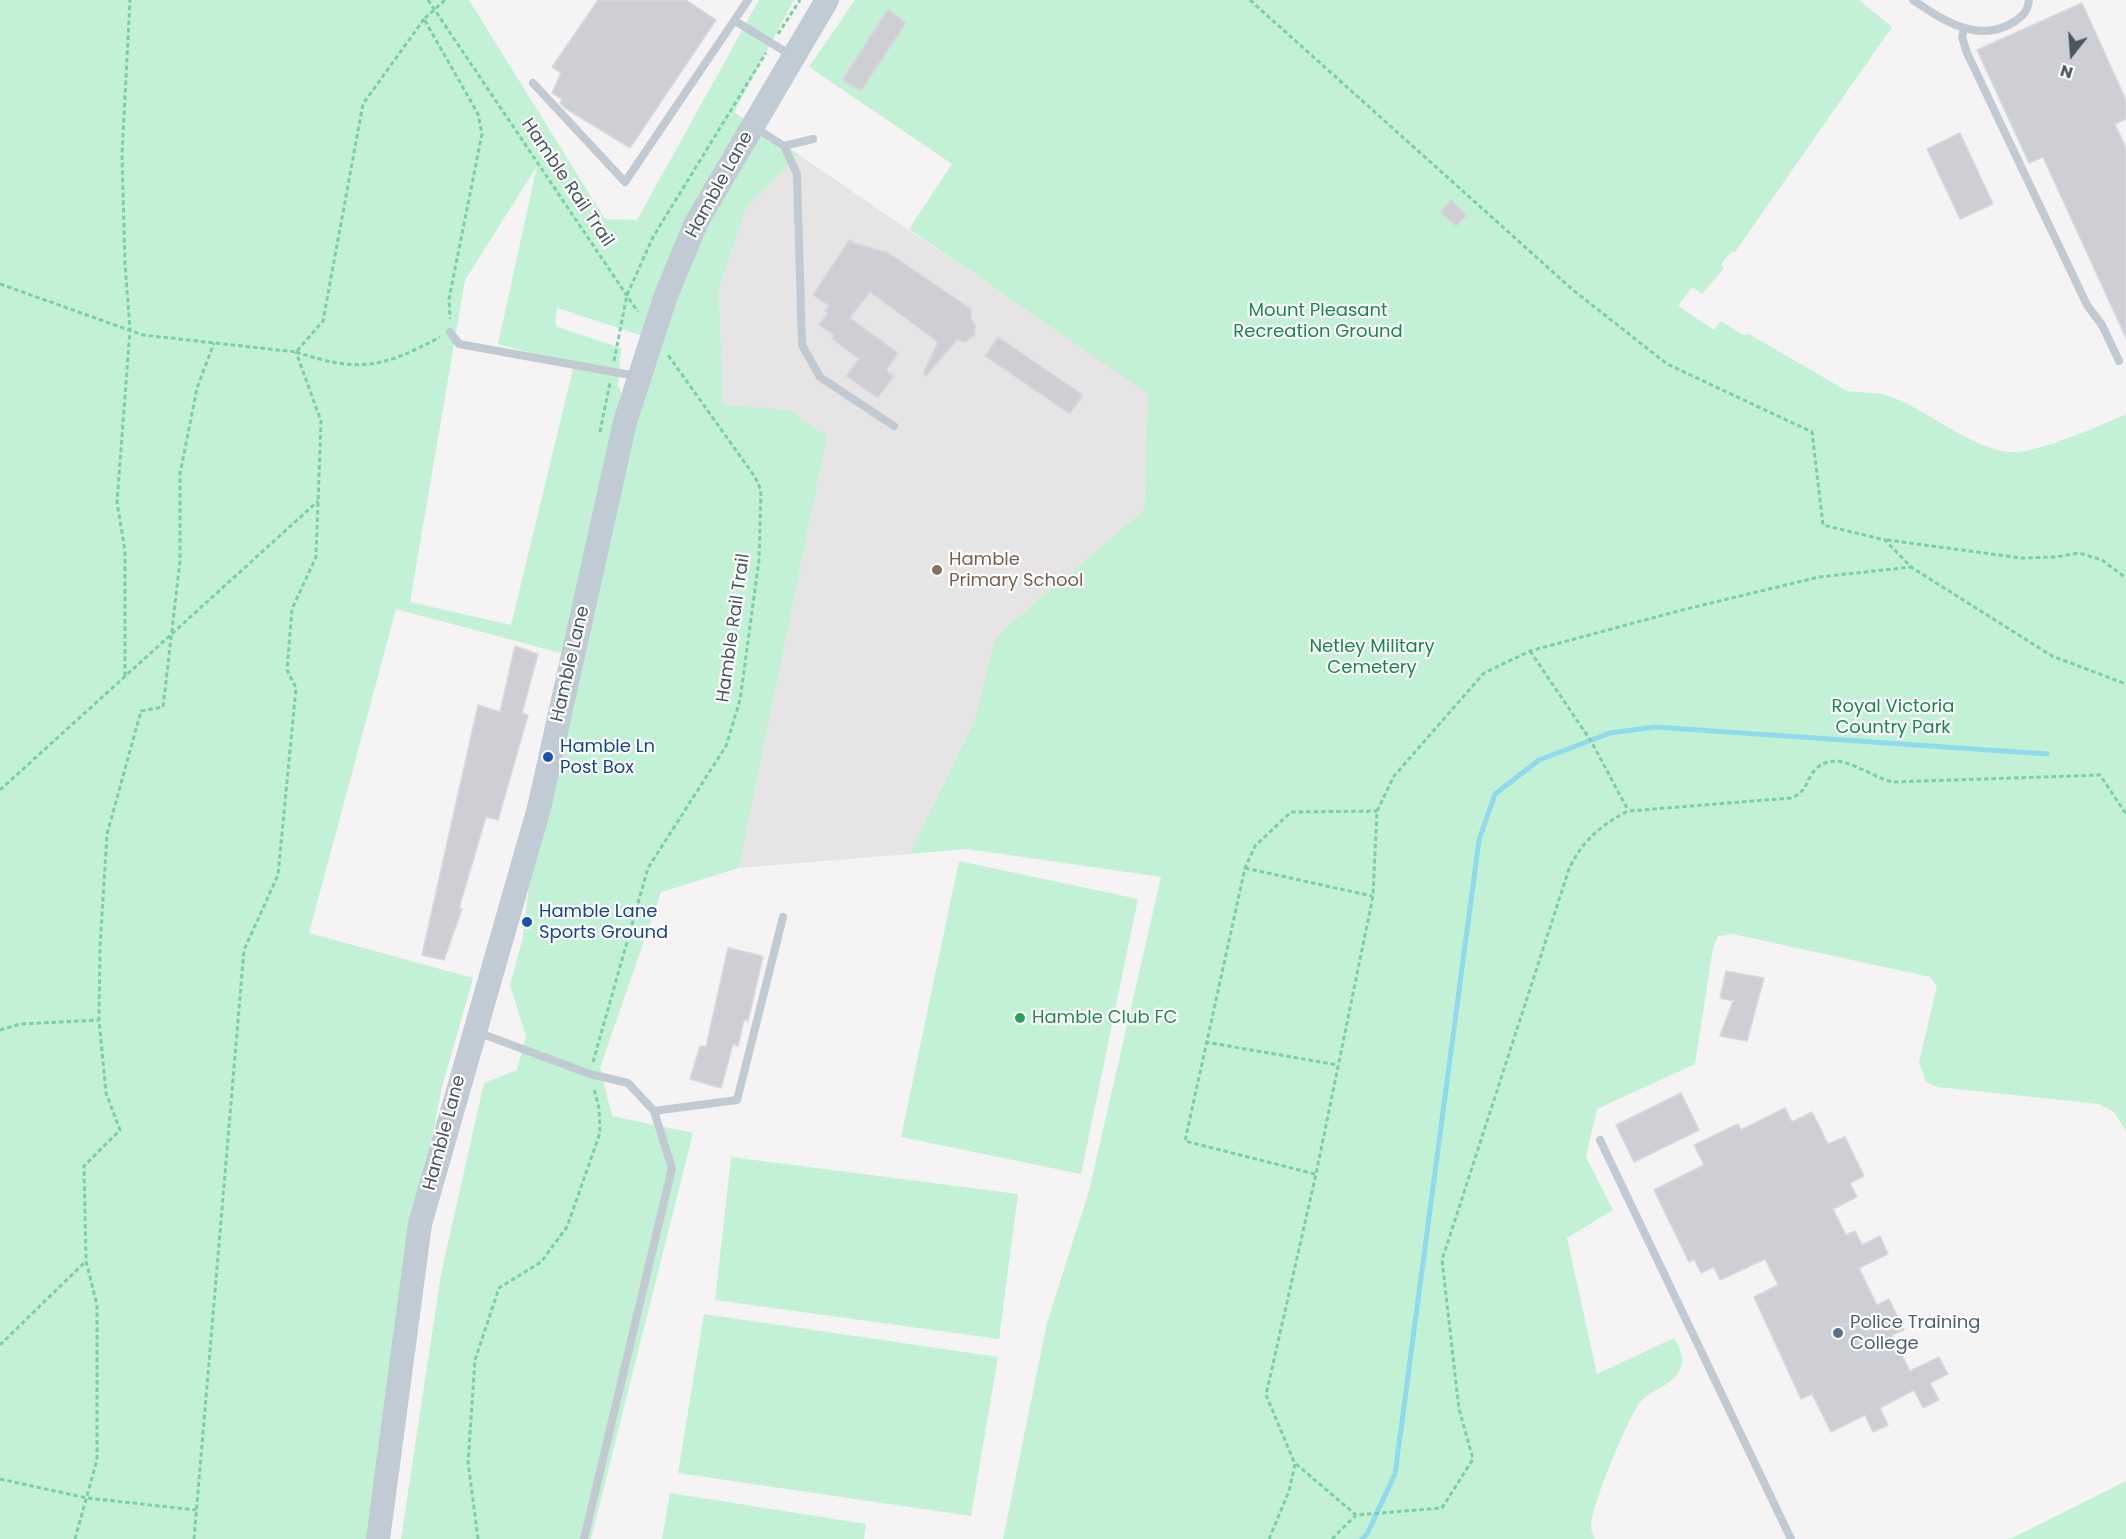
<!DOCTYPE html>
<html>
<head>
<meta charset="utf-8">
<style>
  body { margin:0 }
  #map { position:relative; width:2126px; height:1539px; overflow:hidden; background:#f5f3f3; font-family:Poppins,sans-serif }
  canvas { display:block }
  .north { position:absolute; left:2042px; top:24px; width:60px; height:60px; -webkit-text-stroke:4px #fff; paint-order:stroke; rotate:197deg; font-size:16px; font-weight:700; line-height:24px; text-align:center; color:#4a5661 }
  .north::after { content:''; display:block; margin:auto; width:21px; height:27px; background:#4a5661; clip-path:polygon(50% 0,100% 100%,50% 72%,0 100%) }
</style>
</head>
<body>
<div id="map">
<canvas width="2126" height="1539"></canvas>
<div class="north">N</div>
</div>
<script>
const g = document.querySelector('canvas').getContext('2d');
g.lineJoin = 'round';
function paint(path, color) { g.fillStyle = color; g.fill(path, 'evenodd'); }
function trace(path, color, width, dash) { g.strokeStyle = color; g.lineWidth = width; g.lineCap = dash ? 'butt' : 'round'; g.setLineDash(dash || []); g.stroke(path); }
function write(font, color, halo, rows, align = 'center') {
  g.font = font + ' Poppins,sans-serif'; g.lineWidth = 4.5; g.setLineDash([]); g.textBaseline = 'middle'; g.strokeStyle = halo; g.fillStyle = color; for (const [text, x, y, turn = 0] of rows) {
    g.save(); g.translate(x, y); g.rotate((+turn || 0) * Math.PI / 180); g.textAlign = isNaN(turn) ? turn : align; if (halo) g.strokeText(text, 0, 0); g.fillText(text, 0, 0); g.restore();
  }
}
const education = new Path2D(`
  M799,155l349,238 -4,117 -141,120 -27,87 -66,137 -171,14 88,-432 -38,-26 -66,-4 -4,-117 28,-83z`);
const green = new Path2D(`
  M0,0h469l136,219 32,1 122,-220h35l-60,112 65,43 -52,51 -28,83 4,116 66,5 38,26 -88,432 -78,24 -61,176 12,48 81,17 -102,406h-190l40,-265 43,-191 33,-13 9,-34 -16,-51 12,-44 17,-133 33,-152 -176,-47 -87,324 164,45 -31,109 -33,167 -43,285h-366zM537,166l-39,178 76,21 -63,260 -101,-23 55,-322zM557,308l95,31 -27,62 -7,-15 3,-38 -63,-21 -3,-3z
  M855,0h1004l33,27 -157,225 -3,-1 -11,13 3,4 -22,26 -10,-7 -14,19 36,24 7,-9 22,14 6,-1 98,57 36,3 11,4c37,15 73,47 113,54 25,4 95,-27 119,-38v717l-12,-19 -15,-8 -161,-17 -12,-5 -7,-20 18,-76 -7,-9 -197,-43 -15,2 -5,12 -18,116 -98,45 -11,48 27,53 -46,28 30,136 77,-36c4,8 10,16 8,26 -4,21 -33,25 -43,40 -12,17 -48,102 -48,122 0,4 2,9 4,13h-592l44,-216 42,-132 72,-314 -194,-28 -57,5 66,-137 18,-75 9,-12 141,-120 4,-116 -239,-165 43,-65 -143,-97z
  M959,861l179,38 -57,275 -180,-37z
  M731,1157l287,37 -19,145 -284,-39z
  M704,1314l294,43 -27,159 -293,-43z
  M2126,1481v58h-116z
  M670,1493l196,31 -2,15h-202z`);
const stream = new Path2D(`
  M1362,1539l5,-5 28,-60 84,-634 16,-46 44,-34 71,-27 45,-6 392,27`);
const building = new Path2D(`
  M598,0h88l30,20 -86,128 -65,-40 -5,-5 2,-4 -10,-6 9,-20 -9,-6z
  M2082,3l44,97v19l-11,5 11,24v190l-83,-181 -14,6 -52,-113z
  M888,9l18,14 -45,68 -19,-11z
  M1960,133l33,71 -33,15 -33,-70z
  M1451,200l16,15 -11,11 -16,-14z
  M849,240l7,4 31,8 84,57v9l4,7v10l-10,7 -8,-2 -31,36 -3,-2 15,-32 -68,-50 -20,26 48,35 -12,18 8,5 -16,22 -32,-22 13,-17 -27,-20 2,-4 -15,-10 9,-12 -3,-2 4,-5 -16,-11z
  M998,337l85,58 -13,19 -85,-58z
  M515,646l23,8 -16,59 6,2 -30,105 -12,-3 -27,91 3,1 -18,51 -22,-5 56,-250 22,7z
  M728,948l35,8 -15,65 -4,-1 -6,26 -5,-2 -12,44 -31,-9 10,-33 6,1z
  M1726,971l38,7 -17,63 -27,-5 13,-35 -13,-3z
  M1681,1093l18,37 -65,32 -18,-37z
  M1785,1108l7,14 20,-10 16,32 17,-7 19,39 -14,7 7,14 -24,12 13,26 9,-4 7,14 18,-9 8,18 -29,14 18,37 12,-6 15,31 -12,5 18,36 29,-14 9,17 -18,9 9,17 -16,8 -9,-18 -34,18 8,17 -15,7 -8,-17 -34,17 -19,-38 -11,5 -47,-102 24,-12 -13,-26 -45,21 -6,-13 -13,6 -7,-14 -5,3 -35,-72 50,-25 -10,-20 44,-21 3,6z`);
const path = new Path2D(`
  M428,0l210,312
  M445,0l-21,19 54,95 4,20 -33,165 1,20
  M1250,0l323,290 94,74 145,68 11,93 62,15 26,27 141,89 74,28
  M778,34l22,-34
  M0,284l143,51 153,17 27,-31 40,-217 61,-85
  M296,352c63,21 86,16 144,-15
  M614,361l13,-66 26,-58 113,-184
  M600,432l10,-50
  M1887,540l134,18 35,-1 23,-4 23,7 24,18
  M1530,651l61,90 37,69
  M125,676v-125l-8,-49 13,-172 -5,-67 -3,-108 8,-155
  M0,790l318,-289
  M1245,868l127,28
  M0,1030l20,-6 79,-4
  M1205,1042l133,23
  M593,1062l55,-194 78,-122 14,-46 19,-140 2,-70 -6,-13 -87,-122
  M1315,1174l-130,-33 60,-273 10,-22 36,-34 86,-1
  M0,1345l86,-84
  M1296,1464l60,51
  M0,1479l87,19 109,12
  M75,1539l22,-79v-155l-11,-44 -2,-95 36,-36 -14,-37 -7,-73 1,-73 7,-113 34,-123 22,-4 17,-146v-87l17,-86 17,-45
  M194,1539l50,-589 34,-75 18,-187 -9,-18 5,-61 24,-52 5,-136 -25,-69
  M478,1539l-10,-77 7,-102 24,-72 42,-26 26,-35 33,-94 -1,-25 -5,-19
  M1269,1539l20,-48 6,-27 -29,-69 50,-221 57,-278 4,-85 17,-35 90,-103 46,-22 148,-40 141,-34 92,-10
  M1332,1539l24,-24 86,-7 31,-49 -14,-50 -17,-149 127,-391c13,-28 32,-44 59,-58l163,-13c18,-8 13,-15 24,-28 22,-24 54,8 79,12l206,-7 26,39`);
const lane = new Path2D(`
  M1913,0c30,21 66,44 101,22 9,-6 14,-11 15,-22
  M735,21l56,34
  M1964,29l-2,8 5,16 120,252 15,20 17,36
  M533,83l92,99 123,-182
  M756,128l28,18 13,28 5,171 18,32 74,49
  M784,146l29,-7
  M450,332l9,12 177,32
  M477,1032l113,42 38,9 26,28 18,57 -88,371
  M654,1111l83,-11 46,-183
  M1600,1140l191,399`);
const secondary = new Path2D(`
  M378,1539l42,-315 119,-416 86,-386 41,-127 31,-74 130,-221`);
const markers = [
  [937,570,6,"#8d6e63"],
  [548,757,6,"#1a4fb4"],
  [527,922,6,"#1a4fb4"],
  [1020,1018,6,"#2e9e5b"],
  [1838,1333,6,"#5c6f8a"]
];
const streetNames = [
  ["Hamble Rail Trail",567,183,56],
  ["Hamble Lane",720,185,-61],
  ["Hamble Rail Trail",734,628,-82],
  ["Hamble Lane",571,664,-77],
  ["Hamble Lane",445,1133,-75]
];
const parkNames = [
  ["Mount Pleasant",1318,311],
  ["Recreation Ground",1318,332],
  ["Netley Military",1372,647],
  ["Cemetery",1372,668],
  ["Royal Victoria",1893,707],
  ["Country Park",1893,728]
];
const educationNames = [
  ["Hamble",949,560],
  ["Primary School",949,581]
];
const transitNames = [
  ["Hamble Ln",560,747],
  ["Post Box",560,768],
  ["Hamble Lane",539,912],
  ["Sports Ground",539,933]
];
const leisureNames = [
  ["Hamble Club FC",1032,1018]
];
const serviceNames = [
  ["Police Training",1850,1323],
  ["College",1850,1344]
];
paint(education, '#e6e4e5');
paint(green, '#c3f1d5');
trace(stream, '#90daee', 5);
paint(building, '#cdcfd5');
trace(building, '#d7d9de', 1.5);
trace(path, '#7ad0a6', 3, [4.5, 3]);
trace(lane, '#c1cad2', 8);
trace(secondary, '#c1cbd6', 24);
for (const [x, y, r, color] of markers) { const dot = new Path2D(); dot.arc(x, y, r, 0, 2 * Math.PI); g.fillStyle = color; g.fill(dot); trace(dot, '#fff', 2); }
write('18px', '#4a5661', '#fff', streetNames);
write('18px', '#17864f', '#fff', parkNames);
write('18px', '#785e54', '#fff', educationNames, 'left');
write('18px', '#164399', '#fff', transitNames, 'left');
write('18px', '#27864d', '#fff', leisureNames, 'left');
write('18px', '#4e5e75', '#fff', serviceNames, 'left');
</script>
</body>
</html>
